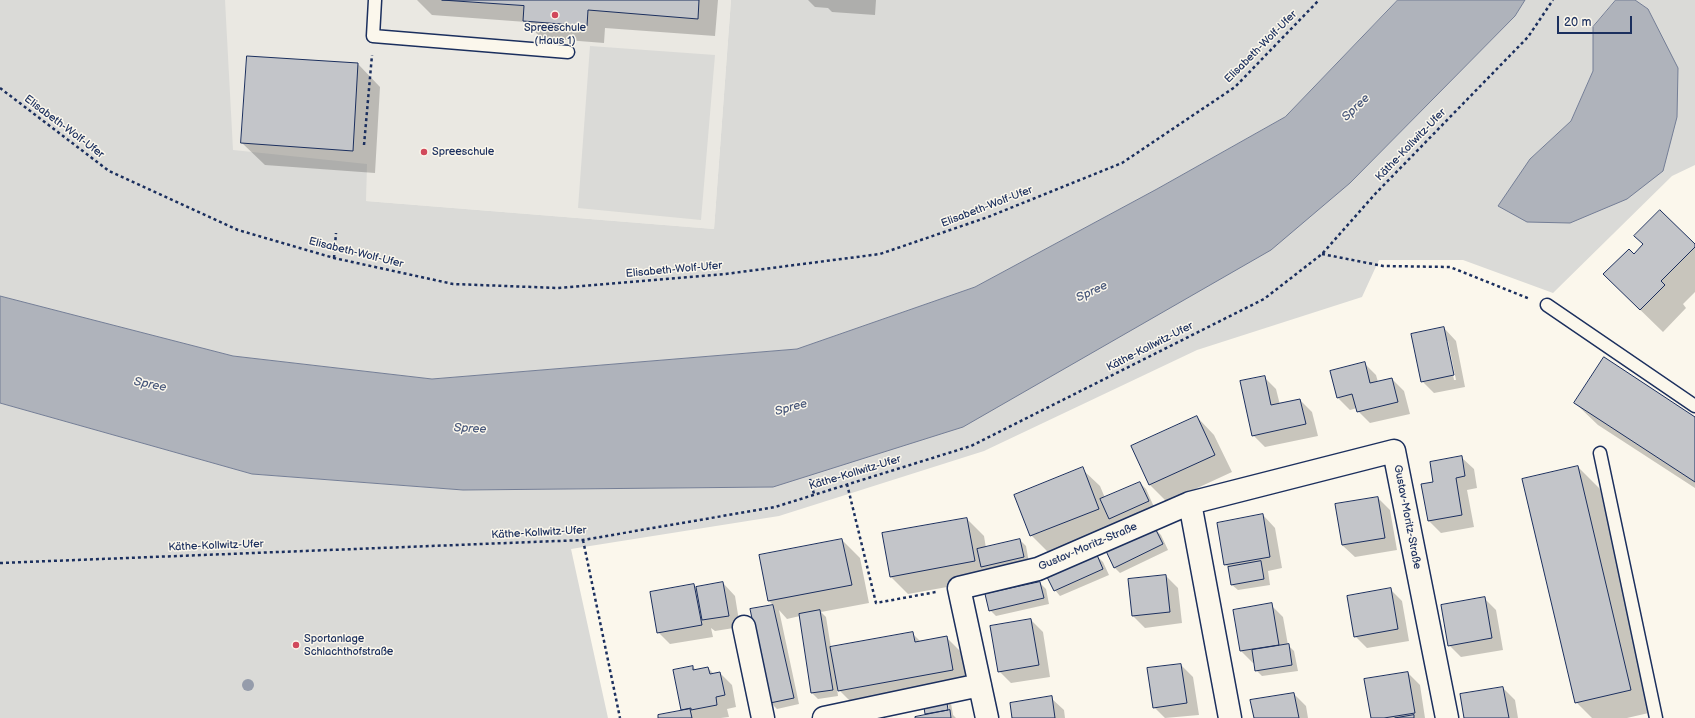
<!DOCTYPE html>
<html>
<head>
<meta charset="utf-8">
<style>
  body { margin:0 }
  #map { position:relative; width:1695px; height:718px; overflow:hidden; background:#fbf7ec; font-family:"Balsamiq Sans",sans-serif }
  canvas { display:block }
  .scale { position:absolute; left:1557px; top:16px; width:75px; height:18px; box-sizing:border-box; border:2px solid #1b2f5e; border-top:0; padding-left:5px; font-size:12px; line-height:14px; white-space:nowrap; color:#1b2f5e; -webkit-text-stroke:3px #fbf7ec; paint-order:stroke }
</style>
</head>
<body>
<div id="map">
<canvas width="1695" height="718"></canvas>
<div class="scale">20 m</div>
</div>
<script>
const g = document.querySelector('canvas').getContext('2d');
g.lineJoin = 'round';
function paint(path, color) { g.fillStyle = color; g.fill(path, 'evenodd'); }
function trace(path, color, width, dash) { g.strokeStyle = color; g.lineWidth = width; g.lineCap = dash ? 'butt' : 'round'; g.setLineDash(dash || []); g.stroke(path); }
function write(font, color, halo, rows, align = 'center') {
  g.font = font + ' "Balsamiq Sans",sans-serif'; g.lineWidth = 3; g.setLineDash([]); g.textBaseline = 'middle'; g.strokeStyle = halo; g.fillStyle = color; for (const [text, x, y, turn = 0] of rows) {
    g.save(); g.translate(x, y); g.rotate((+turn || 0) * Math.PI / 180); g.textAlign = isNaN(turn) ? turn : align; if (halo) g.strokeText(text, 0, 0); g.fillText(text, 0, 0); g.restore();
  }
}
const built = new Path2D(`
  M13,0h718l-17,229 -348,-28 -166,-5z`);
const green = new Path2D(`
  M0,0h225l8,150 134,14 -1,37 348,28 17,-229h667l-113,117 -128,72 -182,98 -178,62 -365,30 -199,-23 -233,-60z
  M1525,0h91l-23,27v44l-22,50 -41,38 -3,63 121,-213 -13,-9h60v165l-23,11 -119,117 -90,-33h-84l-17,37 -165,53 -213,101 -205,65 -208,33 37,169h-608v-315l252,71 211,16 310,-3 577,-304 165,-167z
  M590,46l125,9 -14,165 -123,-12z`);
const water = new Path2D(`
  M1398,0h127l-10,16 -165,167 -79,67 -308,177 -190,60 -310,3 -211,-16 -252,-71v-107l233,60 199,23 365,-30 178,-62 182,-98 128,-72z
  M1616,0h19l13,9 30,59 -1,49 -14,54 -36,28 -57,24 -43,-1 -29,-16 32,-47 41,-38 22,-50v-44z`);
const shadow = new Path2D(`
  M417,0h301l-3,36 -110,-8 -1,15 -63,-5 -15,-16 -94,-7z
  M808,0h68l-1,15 -43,-3 -4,-4 -13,-1z
  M358,64l22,23 -5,86 -110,-8 -23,-22z
  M1695,246v46l-12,12 3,4 -23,24 -36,-35z
  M1444,328l12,13 9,46 -31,6 -12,-12zM1446,341h2l8,39h-2z
  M1364,363l12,12 2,7 14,-3 12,12 6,23 -40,9 -12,-12 -1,-3 -7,2 -12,-12z
  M1264,377l12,12 4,16 20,-5 12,12 6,24 -53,11 -12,-12z
  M1575,403l120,15v70l-97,-63z
  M1197,417l17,18 18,37 -65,30 -18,-18z
  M1461,457l13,12 3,19 -10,2 7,37 -33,6 -12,-12 5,-38z
  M1578,467l22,22 53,223 -26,6h-35l-16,-16z
  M1082,469l18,17 5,12 35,-15 6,6 8,18 -105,46 -18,-18z
  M1378,498l12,12 7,40 -42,7 -13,-12 -6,-40z
  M1263,515l12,13 7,40 -14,3 2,14 -32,5 -6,-5 -2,-16 -5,-5z
  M967,519l17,17 2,12 34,-8 6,6 3,17 -37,16 -84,15 -18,-18z
  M1155,529l6,6 7,15 -48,23 -6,-6z
  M842,540l18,18 9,45 -48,9 5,5 5,31 81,-15 9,9 26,-4 17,17 6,32 -113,21 -20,-20 1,8 -20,3 -6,-6 -12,-77 -13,3 -8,-9 20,94 -22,5 -6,-6 -20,-93 23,-4 -5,-5 -9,-45z
  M1097,556l6,6 6,13 -49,21 -5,-6z
  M1166,576l12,12 4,35 -37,5 -12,-12z
  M723,583l12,13 5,31 -25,4 -4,-3 2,9 -43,7 -12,-12 36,-47 2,3z
  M1040,583l6,6 3,15 -53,12 -6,-6z
  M1390,589l12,12 7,40 -42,7 -12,-12z
  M1484,598l12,12 7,40 -42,7 -12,-12z
  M1271,605l12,12 5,28 6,6 4,20 -36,5 -6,-6 -1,-7h-2l-12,-12z
  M1031,620l12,12 7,45 -39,6 -12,-12z
  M1181,665l12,12 6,38 -34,3 -11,-11 -5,-38z
  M693,667l3,3 12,-2 6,6 6,-1 12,12 4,22 -9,2 2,8 -8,1h-62l25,-7 -2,-2z
  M1408,673l12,12 5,33h-53z
  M1503,688l12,12 3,18h-53z
  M1294,694l12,12 2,12h-53z
  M945,698l6,5 2,12 3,3h-40l12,-3 -2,-2zM946,703h2l2,12h-2z
  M1051,698l13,12 1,8h-52z`);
const building = new Path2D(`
  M442,0h257l-1,19 -110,-9 -1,16 -64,-5 1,-15z
  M247,56l111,7 -5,88 -112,-8z
  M1660,210l35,34v3l-34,34 4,4 -25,25 -37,-36 26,-25 5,5 9,-10 -9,-8z
  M1444,327l10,48 -33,7 -10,-48z
  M1604,357l91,60v65l-121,-79z
  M1365,362l5,21 22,-5 6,24 -41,10 -5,-18 -15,4 -7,-27z
  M1265,376l6,29 29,-6 6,25 -54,12 -12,-55z
  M1197,416l18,39 -66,30 -18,-39z
  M1462,456l3,20 -9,2 6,37 -34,6 -7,-37 12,-2 -3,-20z
  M1578,466l53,224 -56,13 -53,-224z
  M1083,467l16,42 -69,27 -16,-41z
  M1140,482l9,19 -40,18 -9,-20z
  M1378,497l7,41 -43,7 -7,-41z
  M1263,514l7,43 -46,8 -7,-42z
  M967,518l8,43 -85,16 -8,-44z
  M1155,528l8,16 -49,24 -8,-17z
  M842,539l10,46 -84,16 -9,-46z
  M1020,539l4,18 -43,10 -4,-18z
  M1097,555l6,14 -49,22 -7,-14z
  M1261,561l3,18 -33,6 -3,-18z
  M1166,575l4,37 -38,4 -4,-37z
  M723,582l6,34 -27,4 -6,-33z
  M1040,582l4,16 -55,13 -4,-17z
  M694,584l8,41 -45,8 -7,-41z
  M1391,588l7,41 -44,8 -7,-41z
  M1485,597l7,41 -44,8 -7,-41z
  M1272,603l7,42 -39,6 -7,-41z
  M773,605l21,93 -24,5 -20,-94z
  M820,610l13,80 -22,3 -12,-79z
  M1031,619l8,46 -41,7 -8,-46z
  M913,632l2,10 32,-6 6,34 -115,21 -8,-44z
  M1289,644l3,21 -37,6 -3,-21z
  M1181,664l6,39 -34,5 -6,-40z
  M693,666v4l15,-3 2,7 10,-2 5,23 -9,2 1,8 -26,5v-2l-10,2 -8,-40z
  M1408,672l7,41 -31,5h-13l-7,-39z
  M1503,687l6,31h-45l-4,-24z
  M1294,693l5,25h-45l-4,-18z
  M946,696l2,14 -23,4 -2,-13z
  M1052,696l3,22h-43l-2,-15z
  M690,709l2,9h-34v-3z
  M950,710l1,8h-36v-1z
  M1414,715v3h-19z`);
const path = new Path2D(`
  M0,88l109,83 129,59 96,28 119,26 105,4 167,-14 155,-20 108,-37 134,-54 113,-76 84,-87
  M364,145l8,-90
  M1322,254l61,12 67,1 80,32
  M334,258l2,-25
  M810,479l4,15
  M847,484l29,119 60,-11
  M583,540l37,178
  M0,563l583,-23 192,-33 196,-61 293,-147 58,-45 54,-61 152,-156 25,-37`);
const service = new Path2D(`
  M375,0l-2,36 195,16
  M1547,305l148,101
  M1600,453l56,265`);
const minor = new Path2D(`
  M1190,503l204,-52 53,267
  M744,627l19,91
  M824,718l156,-33
  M987,718l-28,-130 79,-19 152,-66 40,215`);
const trees = [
  [248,685]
];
const markers = [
  [555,15,4,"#d1495b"],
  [424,152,4,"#d1495b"],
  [296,645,4,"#d1495b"]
];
const poiNames = [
  ["Spreeschule",555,28,"center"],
  ["(Haus 1)",555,41,"center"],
  ["Spreeschule",432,152],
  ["Sportanlage",304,639],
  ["Schlachthofstraße",304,652]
];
const streetNames = [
  ["Elisabeth-Wolf-Ufer",1261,47,-45],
  ["Elisabeth-Wolf-Ufer",64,127,37],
  ["Käthe-Kollwitz-Ufer",1411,145,-46],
  ["Elisabeth-Wolf-Ufer",987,207,-21],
  ["Elisabeth-Wolf-Ufer",356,253,14],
  ["Elisabeth-Wolf-Ufer",674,270,-5],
  ["Käthe-Kollwitz-Ufer",1150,347,-27],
  ["Käthe-Kollwitz-Ufer",855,473,-17],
  ["Gustav-Moritz-Straße",1407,517,79],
  ["Käthe-Kollwitz-Ufer",539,533,-3],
  ["Käthe-Kollwitz-Ufer",216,546,-2],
  ["Gustav-Moritz-Straße",1088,547,-23]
];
const waterNames = [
  ["Spree",1356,108,-44],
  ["Spree",1092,292,-25],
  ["Spree",150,385,11],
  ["Spree",791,408,-15],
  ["Spree",470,429,3]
];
paint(built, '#eae8e2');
paint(green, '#dadad7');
paint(water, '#afb3bb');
trace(water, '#747e96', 1);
paint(shadow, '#0003');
paint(building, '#c3c5c9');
trace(building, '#1b2f5e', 1);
trace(service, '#1b2f5e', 15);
trace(minor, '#1b2f5e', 25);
trace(path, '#1b2f5e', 2.5, [3, 3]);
trace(service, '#fbf7ec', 12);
trace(minor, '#fbf7ec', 22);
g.fillStyle = '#959cab';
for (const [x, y] of trees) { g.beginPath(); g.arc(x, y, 6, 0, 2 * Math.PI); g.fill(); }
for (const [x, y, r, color] of markers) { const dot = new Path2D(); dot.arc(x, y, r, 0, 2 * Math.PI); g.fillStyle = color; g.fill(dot); trace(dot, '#fbf7ec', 1.5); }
write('11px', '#1b2f5e', '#fbf7ec', poiNames, 'left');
write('11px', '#1b2f5e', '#fbf7ec', streetNames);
write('italic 12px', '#47577a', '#fbf7ec', waterNames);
</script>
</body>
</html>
